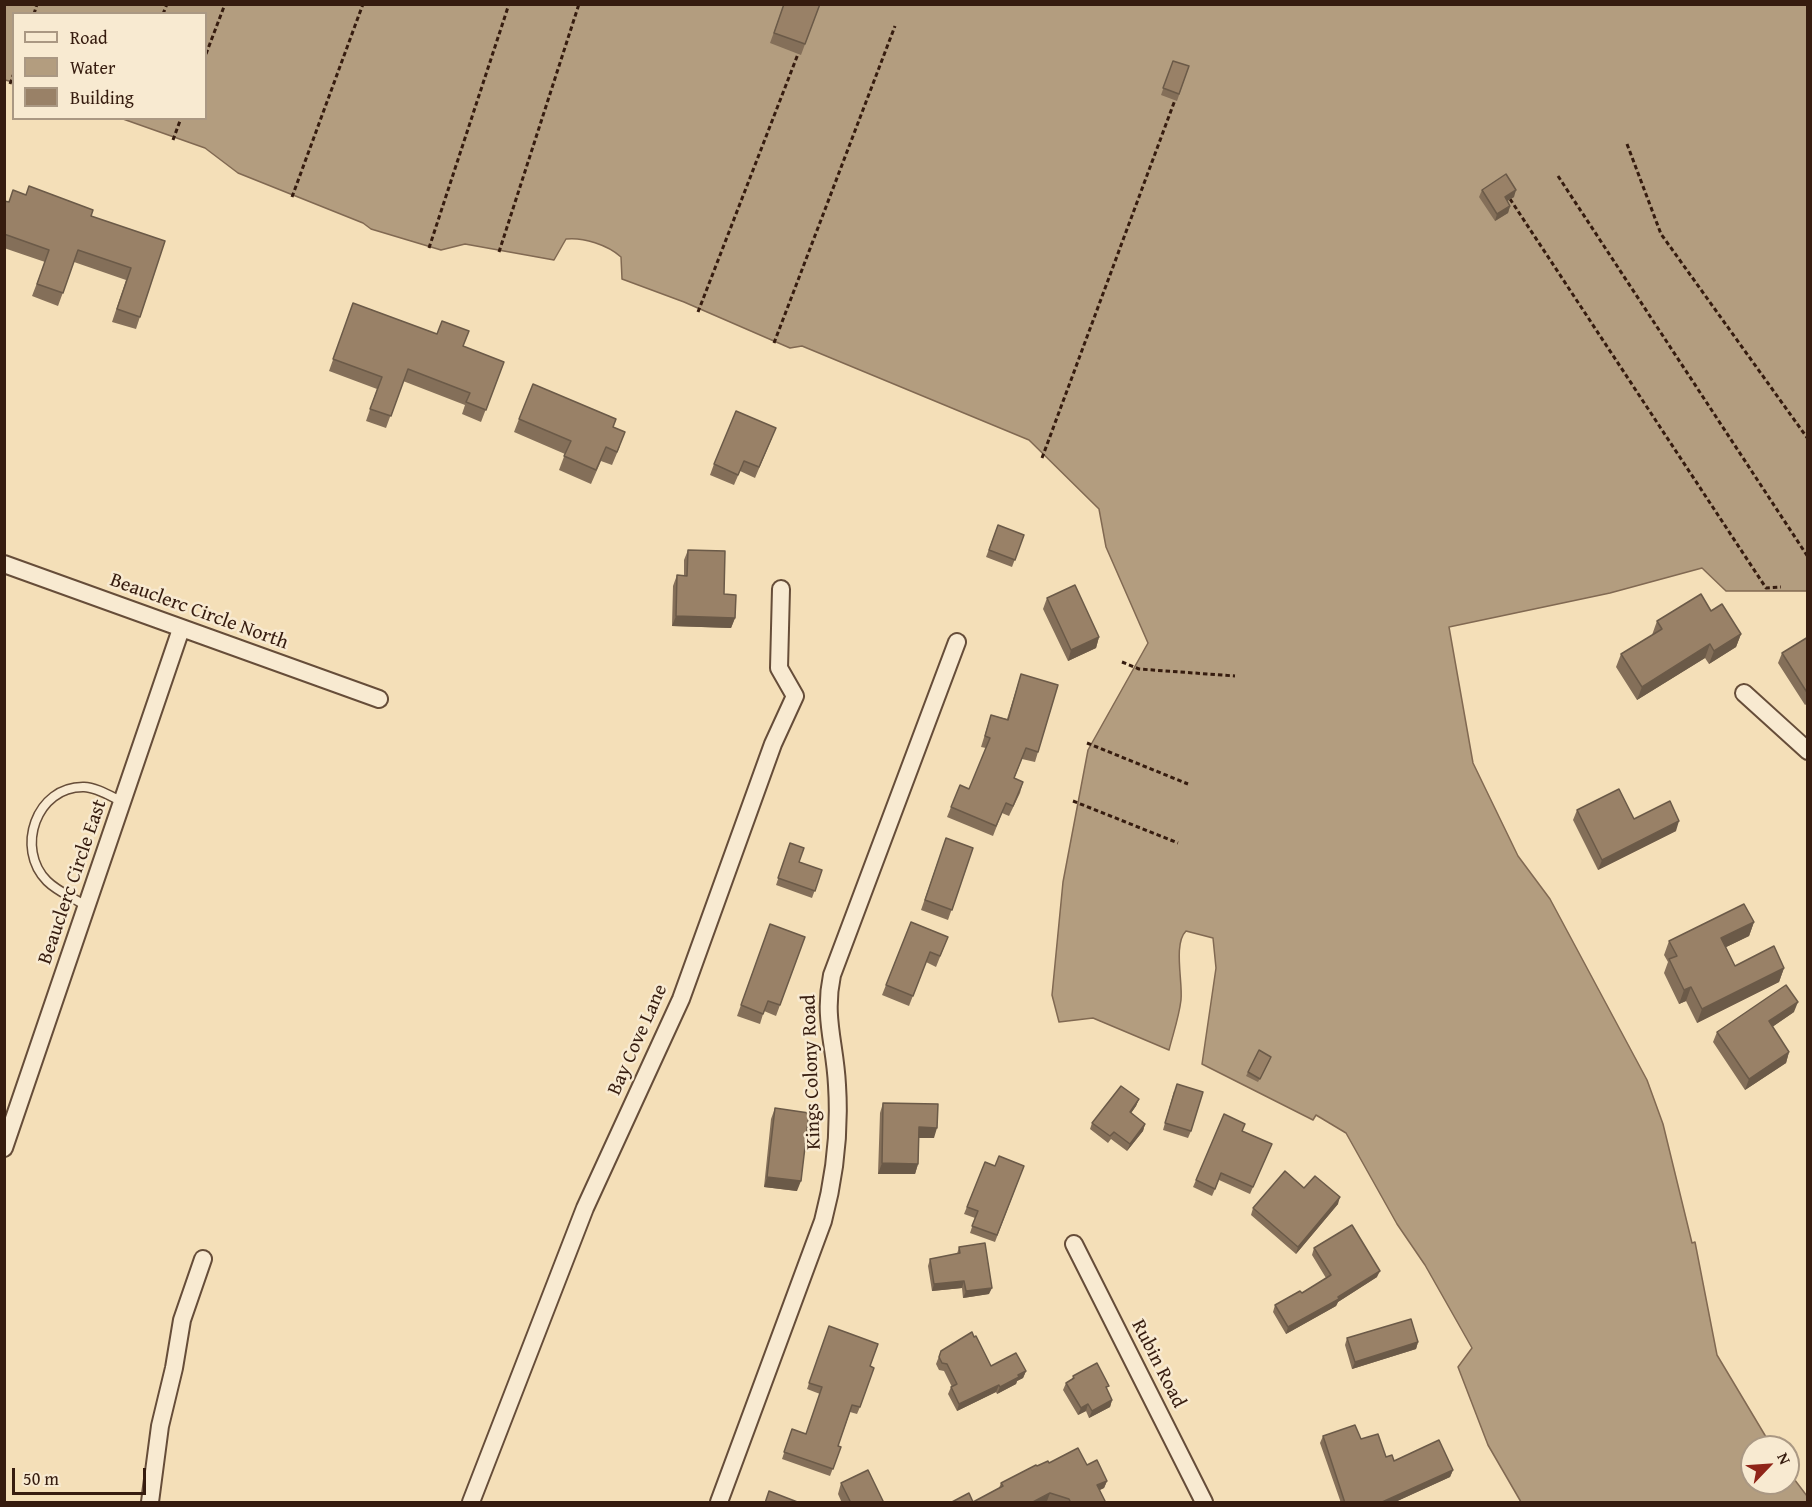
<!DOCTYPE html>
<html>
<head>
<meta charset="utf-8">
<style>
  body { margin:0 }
  #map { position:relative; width:1812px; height:1507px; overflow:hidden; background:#f4dfb8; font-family:"Gentium Book Plus",serif }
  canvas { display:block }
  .frame { position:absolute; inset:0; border:6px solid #361c0f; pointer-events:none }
  .legend { position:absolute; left:12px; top:12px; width:195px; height:108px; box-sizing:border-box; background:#f8ead1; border:2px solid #aa9883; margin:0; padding:8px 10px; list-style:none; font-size:18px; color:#361c0f }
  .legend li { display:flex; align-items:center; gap:12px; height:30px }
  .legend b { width:30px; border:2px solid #aa9883 }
  .north { position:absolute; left:1740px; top:1435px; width:60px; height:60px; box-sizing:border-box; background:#f8ead1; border:2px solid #aa9883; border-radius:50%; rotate:65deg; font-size:16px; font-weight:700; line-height:24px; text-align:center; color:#361c0f }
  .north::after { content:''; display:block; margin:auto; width:21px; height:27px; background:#8f2418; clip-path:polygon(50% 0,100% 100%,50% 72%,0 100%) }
  .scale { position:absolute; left:12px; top:1468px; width:134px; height:27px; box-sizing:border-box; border:3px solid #361c0f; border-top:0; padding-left:8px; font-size:18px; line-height:21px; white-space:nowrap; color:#361c0f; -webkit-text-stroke:4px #f8ead1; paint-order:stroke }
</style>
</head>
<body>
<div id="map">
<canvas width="1812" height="1507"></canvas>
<div class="frame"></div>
<ul class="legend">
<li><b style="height:8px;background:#f8ead1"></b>Road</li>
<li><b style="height:16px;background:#b39d7f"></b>Water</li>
<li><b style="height:16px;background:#998167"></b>Building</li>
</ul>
<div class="north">N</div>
<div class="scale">50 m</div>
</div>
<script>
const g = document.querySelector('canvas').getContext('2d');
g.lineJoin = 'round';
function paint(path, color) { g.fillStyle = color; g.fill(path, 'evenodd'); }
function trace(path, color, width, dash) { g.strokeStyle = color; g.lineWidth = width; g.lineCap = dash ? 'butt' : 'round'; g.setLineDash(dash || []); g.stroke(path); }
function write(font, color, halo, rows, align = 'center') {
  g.font = font + ' "Gentium Book Plus",serif'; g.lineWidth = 5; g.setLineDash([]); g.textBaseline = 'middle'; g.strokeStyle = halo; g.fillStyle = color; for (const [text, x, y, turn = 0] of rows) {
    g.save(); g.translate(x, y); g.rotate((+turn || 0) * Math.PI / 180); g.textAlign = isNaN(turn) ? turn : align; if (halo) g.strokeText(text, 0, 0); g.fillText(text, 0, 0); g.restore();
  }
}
const water = new Path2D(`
  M5,4l1802,1v586h-81l-24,-23 -92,25 -161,34 24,136 45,93 32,43 97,181 16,44 29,119 3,-1 22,113 55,92h-20v36h36v-12l19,25v6h-286l-33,-57 -30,-78 14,-19 -47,-83 -28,-41 -51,-91 -30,-18 -3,5 -111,-56 14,-96 -3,-30 -27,-7c-13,13 -3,51 -5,69 -2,17 -8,34 -12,50l-76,-32 -34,4 -7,-27 11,-113 25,-132 60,-107 -42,-96 -7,-38 -70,-69 -227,-94 -12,2 -106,-46 -62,-23 -1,-22c-13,-12 -38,-20 -55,-18l-12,21 -89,-16 -24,6 -70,-21 -8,-6 -125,-50 -33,-25 -82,-29 83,-1v-104h-192l-1,68 -8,-2z`);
const path = new Path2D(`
  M34,14l3,-10
  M163,14l4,-10
  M206,54l19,-50
  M10,84l4,-11
  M173,140l8,-22
  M1627,144l34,90 147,205
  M1558,176l250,381
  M292,197l71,-193
  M1510,199l256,389 15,-1
  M429,248l80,-244
  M499,252l80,-248
  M698,312l100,-258
  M774,343l121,-317
  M1042,458l133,-358
  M1122,662l17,7 96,7
  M1087,743l101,41
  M1073,801l105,42`);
const service = new Path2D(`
  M86,906c-12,-8 -28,-14 -39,-25 -32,-32 -11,-95 37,-94 12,0 28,10 39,15`);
const minor = new Path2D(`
  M4,564l375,135
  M1744,693l64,58
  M4,1148l177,-519
  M1074,1244l130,258
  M150,1502l10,-76 14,-58 8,-48 21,-61
  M471,1502l114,-294 96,-209 92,-255 22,-48 -16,-28 2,-79
  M719,1502l104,-281c12,-45 17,-89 14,-136 -2,-42 -14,-67 -5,-110l125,-333`);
const wall = new Path2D(`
  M784,4h36l-19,51 -31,-12z
  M1173,61l16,5 -12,35 -16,-6z
  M1482,190l32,7 -7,4 3,5 -2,7 -13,8 -16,-24z
  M26,195l139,46 -29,88 -24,-7 14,-42 -52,-18 -16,44 -26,-10 13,-34 -41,-14v-47l5,1z
  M353,303l151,59 -23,60 -19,-8 3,-9 -62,-24 -17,47 -20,-7 11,-32 -48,-18z
  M519,419h97l-3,8 7,19 -8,19 -11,-4 -10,23 -32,-14 6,-16 -51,-22z
  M772,438l-17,40 -15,-7 -6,14 -24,-10 4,-11z
  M998,525l26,10 -12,32 -26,-10z
  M688,550l36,44 11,24 -4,10 -59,-2 1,-40 4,-11 7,1v-16z
  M1047,598l52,39 -3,11 -28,13 -25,-52z
  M1711,611l30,23 -5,13 -27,17 -4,-6 -68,42 -21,-33 5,-13 31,-19 5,-14z
  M1808,637v66l-3,2 -27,-42 4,-10z
  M1021,674l17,78 -3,10 -13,-3 -8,20 9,3 -3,11 -11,23 -7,-3 -9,23 -46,-19 4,-10 18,-18 17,-41 -5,-1 10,-32 16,4z
  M1577,810l57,9 42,12 -78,39 -25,-50z
  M946,838l27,10 -25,72 -27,-10z
  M790,843l9,19 23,8 -10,28 -36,-13z
  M911,922l37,15 -12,30 -10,-5 -17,44 -27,-11z
  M1754,922l-5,14 -23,11 9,19 49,2 -5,14 -82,41 -11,-22 -7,3 -15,-31 4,-11 -4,-7 5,-14z
  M770,924l35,13 -29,79 -12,-5 -4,13 -23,-8z
  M1794,1012l-22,15 17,25 -3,11 -41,27 -32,-48 4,-10z
  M1270,1060l-12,22 -12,-6 2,-4z
  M1174,1091l17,40 -3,7 -25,-8z
  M1139,1099l-3,7 -5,7 14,11 -2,7 -16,20 -16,-12 -3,4 -18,-14 2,-6z
  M883,1103l51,35h-15l-1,26 -3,10h-37l2,-61z
  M775,1108l22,83 -33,-4 7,-68z
  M1242,1131l30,13 -22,50 -31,-14 -7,16 -19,-9 3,-7z
  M985,1162l10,4h29l-29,76 -25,-9 5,-15 -11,-4z
  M1338,1204l-42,50 -45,-39 2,-7z
  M959,1247l30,47 -26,4 -1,-10 -30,3 -4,-25 2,-7 27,-5z
  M1314,1248l63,29 -39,25 -2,4 -50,28 -13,-22 2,-7 27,-12 24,-15 -14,-23z
  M829,1326l41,40 -10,41 -3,7 -7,-2 -12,34 3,1 -11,29 -48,-17 10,-30 14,5 14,-40 -13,-5z
  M974,1337l17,29 35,5 -3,7 -6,3 -1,3 -19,10 -1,-2 -39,19 -9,-17 3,-7h1l-8,-16 -5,-1 -3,-6 5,-13z
  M1347,1338l71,4 -2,7 -64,20 -7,-24z
  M1073,1376l34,14 5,10 -2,7 -21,11 -3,-7 -8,4 -15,-25 3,-7 6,-3z
  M1323,1436l38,3 25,18 8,4 59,9 -3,7 -57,26h-52l-21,-60z
  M1049,1463l38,2 20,16 -3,7 -5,2 7,13h-53l-6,-2 -4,2h-93l23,-1 26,-14 2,-5 36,-17z
  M841,1483l43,20h-42l-4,-9z`);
const shadedWall = new Path2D(`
  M1516,190l-2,7 -12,7 3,-7z
  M1510,206l-2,7 -13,8 2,-7z
  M676,616l59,2 -4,10 -59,-2z
  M1741,634l-5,13 -27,17 5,-13z
  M1099,637l-3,11 -28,13 3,-11z
  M1710,644l-5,14 -68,42 5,-13z
  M1679,821l-3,10 -78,39 4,-10z
  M1754,922l-5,14 -33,16 5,-14z
  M1784,968l-5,14 -82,41 5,-14z
  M1691,987l-5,14 -7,3 5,-14z
  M1798,1002l-4,10 -29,20 4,-11z
  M1789,1052l-3,11 -41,27 4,-11z
  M1139,1099l-3,7 -9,13 3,-7z
  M1145,1124l-2,7 -16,20 3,-7z
  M919,1127l18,1 -3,10h-19z
  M882,1163l36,1 -3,10h-37z
  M767,1177l34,4 -4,10 -33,-4z
  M1340,1197l-2,7 -42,50 2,-7z
  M1380,1271l-3,6 -39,25 -2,4 -50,28 2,-7z
  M964,1281l-2,7 -30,3 2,-7z
  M992,1288l-3,6 -26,4 3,-7z
  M1418,1342l-2,7 -64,20 3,-7z
  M1026,1371l-3,7 -6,3 -1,3 -19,10 3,-7z
  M999,1385l-3,7 -39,19 2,-7z
  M1112,1400l-2,7 -21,11 3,-7z
  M1088,1404l-2,7 -8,4 3,-7z
  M1453,1470l-3,7 -57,26h-13z
  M1107,1481l-3,7 -10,5 3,-8z
  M1050,1493l-3,8 -4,2h-12z`);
const building = new Path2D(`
  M784,4h36l-15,40 -31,-11z
  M1173,61l16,5 -10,28 -16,-6z
  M1506,174l10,16 -11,7 5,9 -13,8 -15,-24z
  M29,186l64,24 -2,6 74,25 -25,76 -23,-8 14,-41 -53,-18 -15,43 -26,-9 12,-34 -45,-16v-33l5,1 4,-12 13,5z
  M353,303l84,31 5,-13 27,10 -6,15 41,16 -18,48 -20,-8 4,-9 -62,-24 -17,47 -21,-7 12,-32 -49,-18z
  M533,384l83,35 -3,8 12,5 -8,20 -11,-5 -10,23 -32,-14 7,-15 -52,-22z
  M736,411l40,17 -17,39 -15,-6 -6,14 -24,-11z
  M998,525l26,10 -9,25 -26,-10z
  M688,550l37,1 -1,43 12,1 -1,23 -59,-2 1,-41 10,1z
  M1075,585l24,52 -28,13 -24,-52z
  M1701,594l10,17 11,-7 19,30 -27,17 -4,-7 -68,43 -21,-33 41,-25 -5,-8z
  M1808,637v57l-26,-41z
  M1021,674l37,11 -20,67 -12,-4 -12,30 9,4 -10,24 -7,-3 -10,23 -45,-19 9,-22 9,4 21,-51 -5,-2 6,-21 17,5z
  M1619,789l15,30 36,-18 9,20 -77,39 -25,-50z
  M946,838l27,10 -21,62 -27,-10z
  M790,843l14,5 -5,14 23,8 -7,21 -37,-13z
  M1744,904l10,18 -33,16 14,28 39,-20 10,22 -82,41 -11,-22 -7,3 -15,-31 8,-3 -8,-15z
  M911,922l37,15 -8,19 -10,-4 -17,44 -27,-11z
  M770,924l35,13 -25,68 -12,-4 -5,13 -22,-9z
  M1786,985l12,17 -29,19 20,31 -40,27 -32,-47z
  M1259,1050l12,7 -11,22 -12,-7z
  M1177,1084l26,8 -12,39 -26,-8z
  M1121,1086l18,13 -9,13 15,12 -15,20 -16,-12 -4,4 -18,-13z
  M883,1103l55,1 -1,24 -18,-1 -1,37 -36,-1z
  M775,1108l34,5 -8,68 -34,-4z
  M1224,1114l21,10 -3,7 30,13 -19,43 -32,-14 -6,16 -19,-9z
  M999,1156l25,10 -27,69 -25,-9 6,-15 -11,-4 18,-45 10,4z
  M1285,1171l19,17 11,-12 25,21 -42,50 -45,-39z
  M1352,1225l28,46 -42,26 1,2 -51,28 -13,-22 25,-14 2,2 29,-18 -17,-27z
  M985,1243l7,45 -26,3 -2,-10 -30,3 -4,-25 30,-6 -1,-6z
  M1411,1319l7,23 -63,20 -8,-24z
  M829,1326l49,18 -8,22 4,2 -14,39 -8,-2 -14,41 3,1 -8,22 -49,-17 8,-23 14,5 16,-47 -13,-4z
  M972,1332l2,5 2,-1 15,30 25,-13 10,18 -8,4 1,2 -19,10 -1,-2 -40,19 -8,-17 6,-3 -10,-20 -5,-1 -3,-6 2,-6z
  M1097,1363l12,23 -3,1 6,13 -20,11 -4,-7 -7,4 -15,-25 8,-5 -1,-2z
  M1355,1425l6,14 17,-5 8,23 6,-2 2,6 45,-21 14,30 -73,33h-35l-22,-67z
  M1078,1448l9,17 10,-5 10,21 -10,4 9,18h-35l-2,-4 -19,-6 -19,10h-81l19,-10 4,9 30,-16 -2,-3 35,-18 1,1 11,-5 1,2z
  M868,1470l16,33h-33l-10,-20z
  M769,1491l31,12h-35z`);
const streetNames = [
  ["Beauclerc Circle North",199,612,20],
  ["Beauclerc Circle East",73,882,-71],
  ["Bay Cove Lane",638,1040,-66],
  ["Kings Colony Road",812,1072,-92],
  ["Rubin Road",1158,1364,63]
];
paint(water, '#b39d7f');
trace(water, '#816952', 1.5);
trace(service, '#664d39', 11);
trace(minor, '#664d39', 20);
trace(path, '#361c0f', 3, [4.5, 3]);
trace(service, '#f8ead1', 8);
trace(minor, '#f8ead1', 16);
paint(wall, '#846f59');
paint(shadedWall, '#6b5a48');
paint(building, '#998167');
trace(building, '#6b5a48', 1.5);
write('20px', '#361c0f', '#f8ead1', streetNames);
</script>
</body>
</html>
